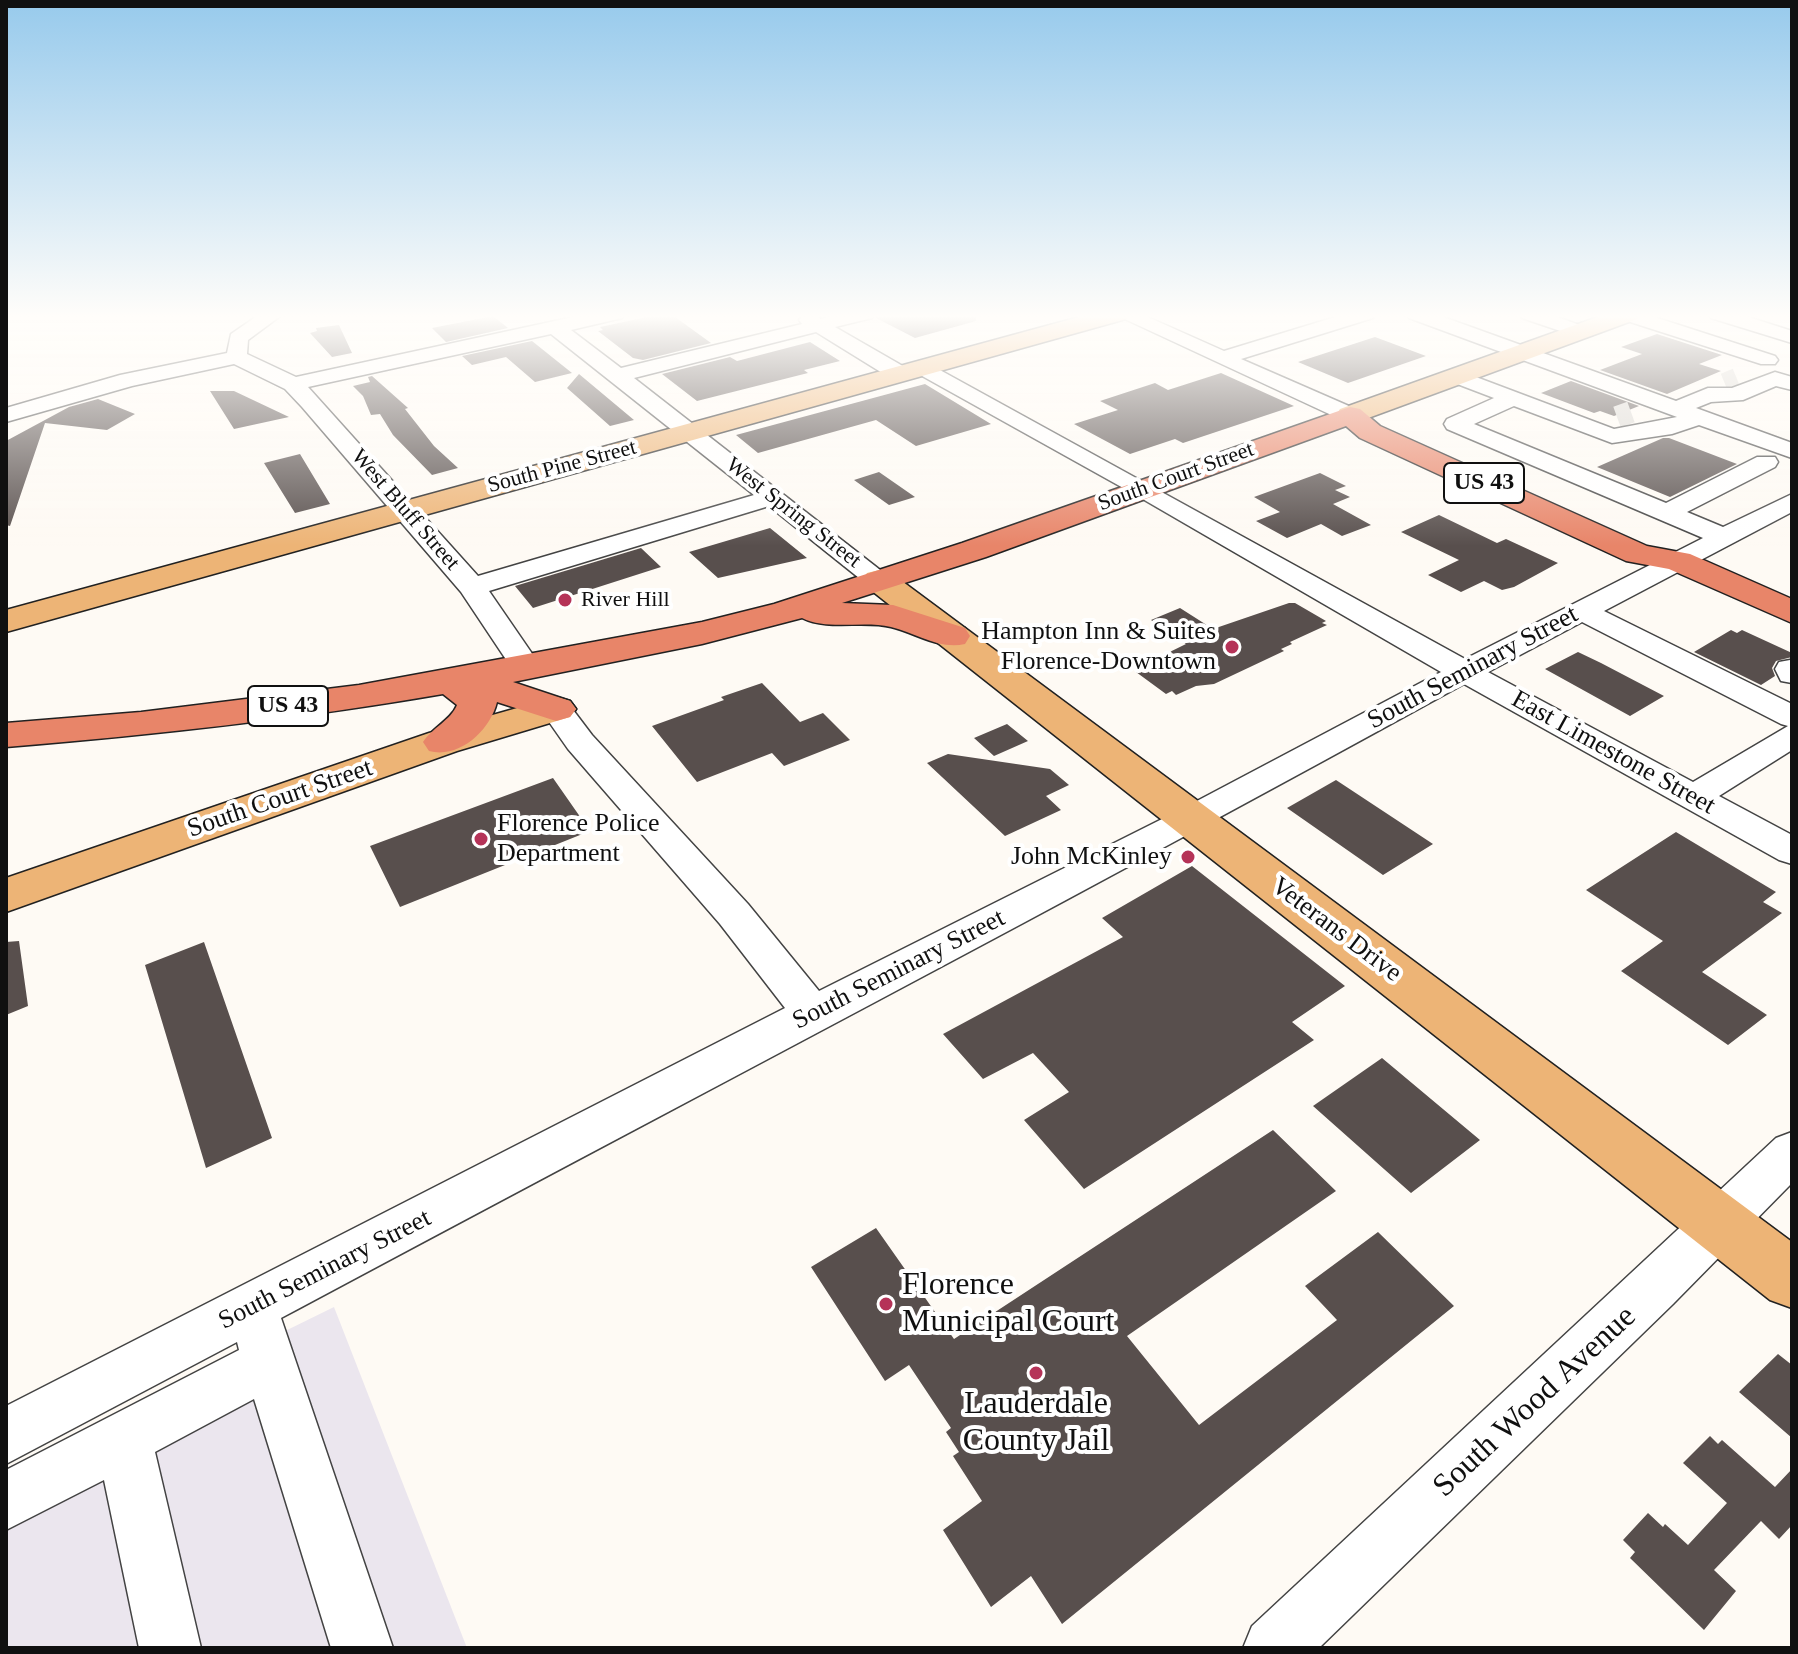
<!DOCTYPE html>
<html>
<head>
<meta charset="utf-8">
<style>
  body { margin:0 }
  #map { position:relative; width:1798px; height:1654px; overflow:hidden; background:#fefaf4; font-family:"Times New Roman",serif }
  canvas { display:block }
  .frame { position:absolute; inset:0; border:8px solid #101010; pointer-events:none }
</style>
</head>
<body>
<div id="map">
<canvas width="1798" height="1654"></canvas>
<div class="frame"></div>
</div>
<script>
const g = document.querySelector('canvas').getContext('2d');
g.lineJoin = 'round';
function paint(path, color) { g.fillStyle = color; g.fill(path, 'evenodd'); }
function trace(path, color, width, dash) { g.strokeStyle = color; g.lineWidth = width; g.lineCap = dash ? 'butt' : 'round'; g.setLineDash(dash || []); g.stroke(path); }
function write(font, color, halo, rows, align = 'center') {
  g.font = font + ' "Times New Roman",serif'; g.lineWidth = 8; g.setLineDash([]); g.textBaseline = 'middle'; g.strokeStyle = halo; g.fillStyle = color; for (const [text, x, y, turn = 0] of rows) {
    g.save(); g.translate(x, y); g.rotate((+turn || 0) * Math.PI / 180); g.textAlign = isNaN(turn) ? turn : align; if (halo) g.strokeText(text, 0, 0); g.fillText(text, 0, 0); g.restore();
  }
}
const industrial = new Path2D(`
  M334,1307l133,341h-461v-180z`);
const building = new Path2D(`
  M661,314h10l40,29 -68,17 -10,-2 -35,-27 5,-1 -3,-3z
  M878,314h98v7l-61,17 -39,-20z
  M493,316l15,12 -62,14 -14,-14z
  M339,325l13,28 -20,4 -22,-24 7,-2 -1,-3z
  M1657,334l65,21 -23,9 22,7 -54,23 -67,-24 42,-16 -21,-7z
  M1375,337l51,19 -78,27 -50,-21z
  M532,341l40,32 -37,9 -29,-25 -34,8 -10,-9z
  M810,342l30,19 -36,9 4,3 -111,28 -35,-27 68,-17 7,4z
  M1221,373l73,33 -111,37 -8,-4 -45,15 -56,-30 44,-14 -18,-9 55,-18 13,7z
  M579,374l55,46 -24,6 -43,-38z
  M372,376l36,32 -3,1 29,37 24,22 -26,7 -39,-40 -13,-21 -9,1 -8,-19 -10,-10 17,-4 -2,-5z
  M1571,381l68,25 -25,10 -14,-5 -6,2 -53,-20z
  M925,384l66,40 -75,22 -40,-26 -118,33 -22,-18z
  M210,391h24l55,26 -55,12z
  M98,399l37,15 -28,16 -62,-7 -35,103 -4,-1v-84l63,-34z
  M1663,438h6l68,26 -67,33 -73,-30z
  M300,454l30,50 -35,9 -31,-50z
  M879,472l36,25 -26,8 -35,-25z
  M1320,473l26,13 -11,4 15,7 -17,7 38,21 -29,11 -21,-12 -34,14 -31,-17 24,-9 -26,-15z
  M1439,515l58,28 9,-4 52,24 -44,24 -12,3 -18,-9 -23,11 -33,-17 31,-15 -58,-28z
  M770,528l37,30 -89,20 -29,-26z
  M641,548l20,19 -128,41 -18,-22z
  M1289,603h6l31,18 -4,2 5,2 -37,17 2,2 -11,5 3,2 -70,33 -18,2 -20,9 -4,-4 -6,3 -30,-22 7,-2 -4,-3 47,-23 -35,-24 29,-12 33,21z
  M1731,630l6,3 5,-3 50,23v4l-16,4 -4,7 3,8 -14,9 -67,-33z
  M1578,652l23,11 63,33 -34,20 -85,-47z
  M762,683l38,39 23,-9 27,27 -66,26 -12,-13 -75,29 -45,-56 72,-26 -3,-3z
  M1007,724l21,17 -34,15 -20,-18z
  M948,754l102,15 19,16 -23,11 15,14 -56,26 -78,-73z
  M553,778l37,53 -190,76 -30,-61z
  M1336,780l97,64 -50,31 -96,-67z
  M1676,832l100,60 -13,10 19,11 -80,59 65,43 -39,30 -107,-74 42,-30 -77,-51z
  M1192,866l153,120 -53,36 22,18 -230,149 -60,-69 45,-28 -36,-39 -50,26 -40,-45 180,-97 -21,-19z
  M19,941l9,65 -22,9v-73z
  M204,942l68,196 -66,30 -61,-203z
  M1382,1058l98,82 -69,53 -98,-87z
  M1273,1130l63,61 -209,145 72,89 138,-105 -32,-34 73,-54 76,74 -392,318 -31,-48 -40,31 -48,-77 39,-29 -29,-45 6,-4 -13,-20 5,-4 -42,-63 -24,16 -74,-114 65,-39 78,111z
  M1778,1354l14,11v73l-53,-46z
  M1710,1436l8,8 4,-4 53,47 17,-18v56l-13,14 -18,-18 -47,49 22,21 -32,39 -74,-72 5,-6 -12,-12 25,-27 15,14 2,-3 23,21 39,-42 -44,-40z`);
const minorTunnel = new Path2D(`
  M1725,384l12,-5
  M1617,417l14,-5`);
const minor = new Path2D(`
  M260,314h23l-35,26 -1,14 49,23 291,-63h38l-3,4 -51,12 50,38 181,-44 -3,-4 3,-4 8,-2 11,5 19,-5h35l-3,4 -37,9 73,42 3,5 -3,5h-16l-76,-47 -182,46 259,202 -4,6 -10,2 -10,-2 -100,-80 -280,85 44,64 -4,6 -11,3 -11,-3 -46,-69 -159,-185 -17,-18 -51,-25 -102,22 -126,36v-14l114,-33 107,-22 4,-19zM551,334l203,161 -276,81 -170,-189z
  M1114,314h27l83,37 121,-37h31l-3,4 -132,41 117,51 3,5 -3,5h-16z
  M1406,314h29l241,87 32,-13h24l43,-16 17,5v13l-16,-4 -33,14 -32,2 -15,6 96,35v15l-93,-33 -27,9 -60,9 -98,-37 -40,18 192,79 91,-46h18l3,5 -3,5 -88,45 36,15 69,-33v18l-188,99 188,93v46l-73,46 73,39v29l-13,-4 -315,-176c-392,216 -789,423 -1183,634l112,330h-62l-77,-249 -99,53 46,196h-62l-35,-168 -98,50v-60l233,-120 -2,-8 -231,122v-58l779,-398 -65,-84 -152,-175 -28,-40 5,-7 11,-3 11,3 25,33 156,169 71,87 359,-180 263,-139 -307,-178 -219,-122 -4,-4 4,-4h14l536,295 238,-121 -256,-109 -3,-5 3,-5 47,-21 -42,-16 -3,-5 3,-5 8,-1 154,58 63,-12 -268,-99zM1582,622l199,102 7,2 -95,56 -205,-110z
  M1519,314h30l39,14 3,4 -10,6 -59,-20z
  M1645,314l130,42 3,4 -3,4h-14l-140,-45 -3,-4z
  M1708,314h31l53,17v12l-81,-25z
  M1790,660h2v23l-11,-2 -6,-12 4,-7z
  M1792,1132v51l-119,121 -354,344h-76l9,-22 524,-488z`);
const major = new Path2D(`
  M1090,314h40l-4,5 -1120,313v-22z
  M1606,314h35l-4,5 -277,102 -10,2 -10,-2 -4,-6 4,-6z
  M879,570l12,3 901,669v66l-22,-8 -903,-713 -5,-7 5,-7z
  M556,697l14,4 6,8 -6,8 -113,34 -451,161v-34l423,-145z`);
const highway = new Path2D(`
  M1350,407l10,2 20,17 267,120 43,8 102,45v24l-123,-54 -43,-8 -266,-123 -14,-12 -360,131 -144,46 51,2 72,23 5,8 -5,8c-26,6 -49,-11 -74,-17 -28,-7 -63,4 -89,-9l-100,26 -189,38 57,19 6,8 -6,8 -14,4 -59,-19c-7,29 -38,57 -68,49l-6,-9c9,-14 28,-22 34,-37l-14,-11c-145,25 -291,41 -437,53v-24l135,-11 218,-27 343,-63 72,-18 188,-61z`);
const markers = [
  [565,600,8,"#b53358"],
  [1232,647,8,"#b53358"],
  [481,839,8,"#b53358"],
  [1188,857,8,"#b53358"],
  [886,1304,8,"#b53358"],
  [1036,1373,8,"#b53358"]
];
const farStreetnames = [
  ["South Pine Street",562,467,-15],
  ["South Court Street",1176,477,-20],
  ["West Bluff Street",405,510,49],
  ["West Spring Street",793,513,38]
];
const farPoinames = [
  ["River Hill",581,600]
];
const shields = [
  [1484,483,80],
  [288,706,80]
];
const shieldNames = [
  ["US 43",1484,483],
  ["US 43",288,706]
];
const poiNames = [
  ["Hampton Inn & Suites",1216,632],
  ["Florence-Downtown",1216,662],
  ["Florence Police",497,824,"left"],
  ["Department",497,854,"left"],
  ["John McKinley",1172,857]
];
const streetNames = [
  ["South Seminary Street",1473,668,-28],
  ["East Limestone Street",1613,753,29],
  ["South Court Street",280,799,-19],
  ["Veterans Drive",1336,930,37],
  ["South Seminary Street",899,970,-27],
  ["South Seminary Street",325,1270,-27]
];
const nearPoinames = [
  ["Florence",902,1286],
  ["Municipal Court",902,1323],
  ["Lauderdale",1036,1405,"center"],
  ["County Jail",1036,1442,"center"]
];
const nearStreetnames = [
  ["South Wood Avenue",1535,1402,-43]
];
paint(industrial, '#ebe6ee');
paint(building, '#584f4d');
trace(minorTunnel, '#dad7d2', 22, [22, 11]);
trace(minor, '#434343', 3);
trace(major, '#212121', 3);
trace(highway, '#212121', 3);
paint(minor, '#fff');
paint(major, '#edb476');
paint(highway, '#e88569');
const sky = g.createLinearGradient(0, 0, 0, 546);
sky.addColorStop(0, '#97caec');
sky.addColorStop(0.58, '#fffdfa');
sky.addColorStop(1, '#fffdfa00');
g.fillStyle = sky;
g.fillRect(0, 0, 1798, 546);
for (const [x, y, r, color] of markers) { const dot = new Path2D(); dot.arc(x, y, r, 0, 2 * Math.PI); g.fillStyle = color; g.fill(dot); trace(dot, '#fff', 3); }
write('22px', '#101010', '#fff', farStreetnames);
write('22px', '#101010', '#fff', farPoinames, 'left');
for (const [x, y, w] of shields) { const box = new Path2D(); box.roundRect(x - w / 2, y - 20, w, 40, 6); g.fillStyle = '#fff'; g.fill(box); trace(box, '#101010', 2); }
write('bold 24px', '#101010', null, shieldNames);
write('26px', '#101010', '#fff', poiNames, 'right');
write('26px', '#101010', '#fff', streetNames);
write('32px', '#101010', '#fff', nearPoinames, 'left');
write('32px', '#101010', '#fff', nearStreetnames);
</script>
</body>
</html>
